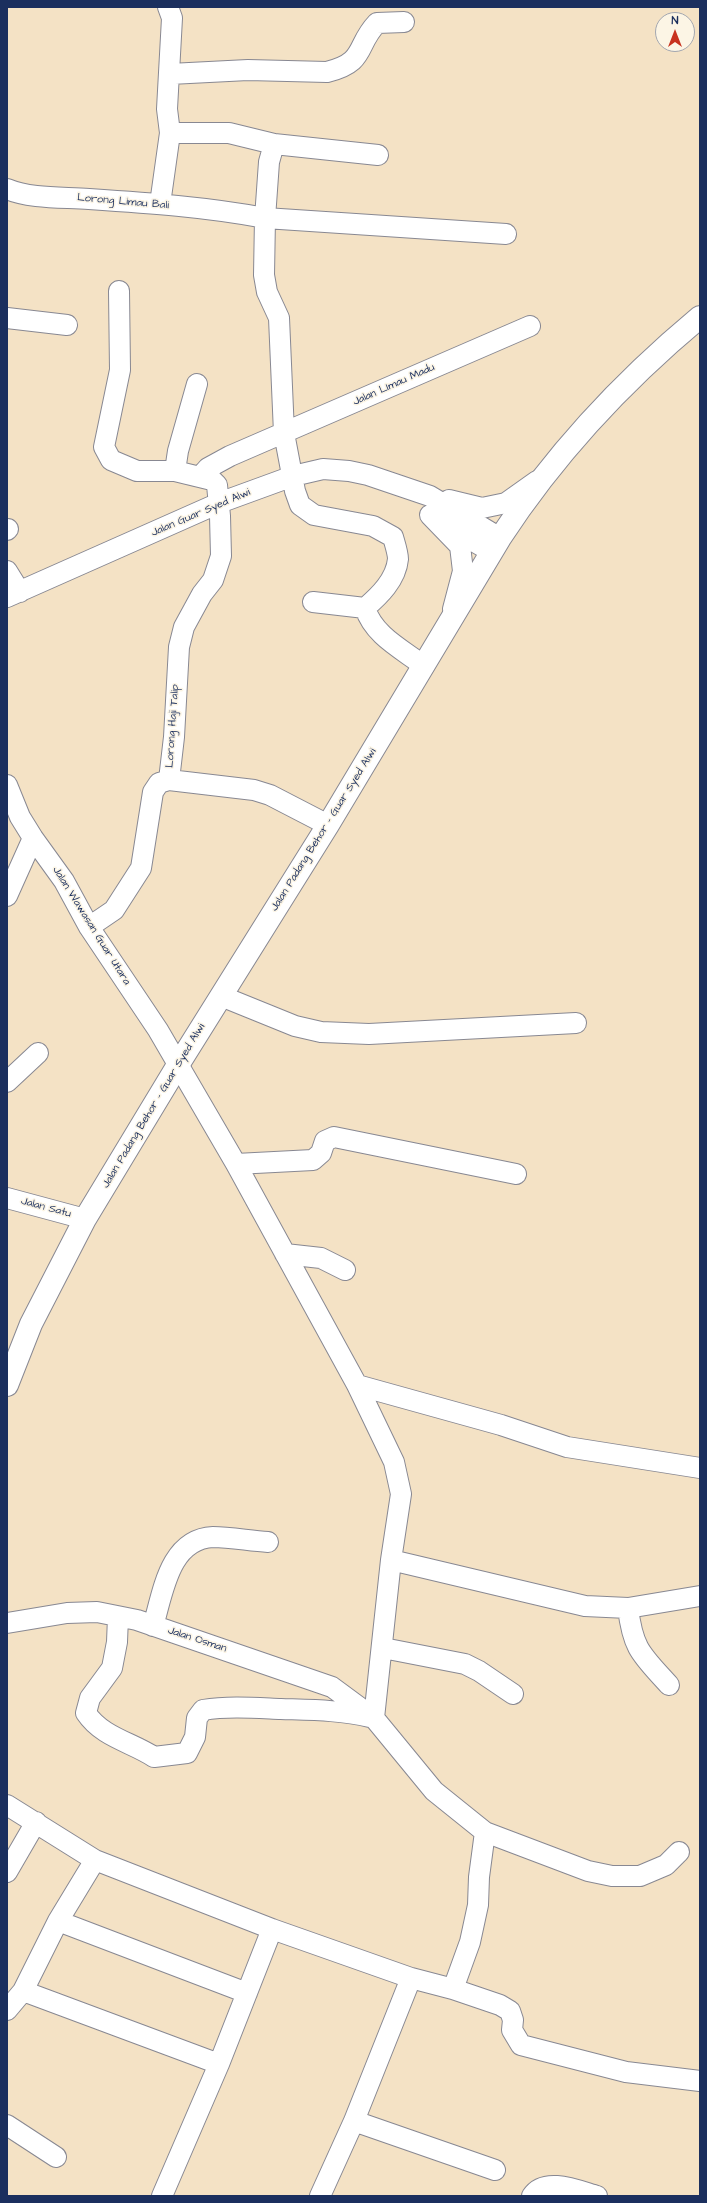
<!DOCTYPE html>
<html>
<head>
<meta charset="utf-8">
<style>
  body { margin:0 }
  #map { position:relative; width:707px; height:2203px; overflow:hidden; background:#f4e2c5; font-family:"Architects Daughter",sans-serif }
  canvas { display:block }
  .frame { position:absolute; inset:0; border:8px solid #1b2f5e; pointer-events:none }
  .north { position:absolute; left:655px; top:12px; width:40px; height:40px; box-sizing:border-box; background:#fcf5e5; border:1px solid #a2a6af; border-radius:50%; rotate:0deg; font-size:11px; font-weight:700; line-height:16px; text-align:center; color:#1b2f5e }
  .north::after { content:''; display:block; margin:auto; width:14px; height:18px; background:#c8321e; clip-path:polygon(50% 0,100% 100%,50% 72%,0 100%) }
</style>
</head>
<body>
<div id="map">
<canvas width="707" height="2203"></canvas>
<div class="frame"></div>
<div class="north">N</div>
</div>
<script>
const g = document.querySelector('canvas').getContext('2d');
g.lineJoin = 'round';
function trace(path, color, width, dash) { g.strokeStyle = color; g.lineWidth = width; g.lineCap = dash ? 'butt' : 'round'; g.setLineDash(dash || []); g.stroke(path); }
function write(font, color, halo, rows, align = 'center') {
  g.font = font + ' "Architects Daughter",sans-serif'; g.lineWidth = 3; g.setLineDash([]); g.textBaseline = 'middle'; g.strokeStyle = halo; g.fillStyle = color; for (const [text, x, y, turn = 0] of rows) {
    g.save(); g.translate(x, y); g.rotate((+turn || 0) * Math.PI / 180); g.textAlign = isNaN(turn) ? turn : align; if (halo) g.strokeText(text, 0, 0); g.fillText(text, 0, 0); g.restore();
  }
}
const minor = new Path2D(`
  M170,74l78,-4 79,2c40,-10 28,-26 50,-49l27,-1
  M170,133h59l45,11
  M7,189c24,10 56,8 82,10 59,4 118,8 176,19l241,16
  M160,204l10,-71 -3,-24 5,-91 -4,-11
  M7,318l60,7
  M175,471l3,-20 19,-67
  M200,477l8,-9 22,-12 300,-130
  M449,500l33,8 24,-5 31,-22
  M430,515l30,31 3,25 -10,38
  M449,527l43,25
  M7,530l1,-1
  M7,571l13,21
  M7,597l212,-94 74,-27 30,-7 26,2 19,4 62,21 70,42
  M313,602l52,6c14,-12 31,-28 33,-49 0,-6 -3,-15 -5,-22l-20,-11 -59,-11 -14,-10 -5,-14 -11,-58 -5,-115 -12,-26 -3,-17 1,-57 4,-56 5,-18 104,11
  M365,608c9,28 37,41 59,58
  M169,780l85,10 16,5 58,30
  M7,785l13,32 13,21 31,43 25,46 69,103 78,134 121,221 37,77 7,32 -10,66 -17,158
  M7,896l26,-58
  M89,927l25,-17 27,-42 12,-76 6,-9 10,-3 5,-43 5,-90 5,-20 18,-33 11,-14 8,-24 -1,-40 -3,-31 -5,-5 -37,-9h-38l-26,-11 -7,-13 16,-77 -1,-79
  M221,996l74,30 26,6 48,2 207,-11
  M7,1082l31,-29
  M236,1164l77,-4 8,-7 4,-12 9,-4 182,37
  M7,1198l78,21
  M285,1254l36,4 24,12
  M357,1385l144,40 66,22 133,21
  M391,1560l194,46 43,2 72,-12
  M628,1608c5,42 14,47 41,77
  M118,1617l-1,25 -5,26 -22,30 -4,15c16,24 45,29 68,44l33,-4 8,-16 2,-19 6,-8c26,-4 52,-2 78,-1 30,1 60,1 89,8
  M7,1623l60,-10 30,-1 40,8 195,67 42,31 60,73 51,41 103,39 24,5h28l26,-11 13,-13
  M153,1626c10,-33 16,-87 60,-89 18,0 37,4 55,5
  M383,1648l82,16 14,7 34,23
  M7,1805l88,55 177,69 139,49 42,11 47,16 10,6 3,9 -1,10 9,15 105,27 74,9
  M7,1872l29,-50
  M58,1921l189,72
  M453,1989l17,-47 8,-37 1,-28 6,-45
  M23,1991l196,73
  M7,2010l16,-19 35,-70 37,-61
  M354,2121l141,49
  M7,2125l49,32
  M162,2196l57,-132 53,-135
  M320,2196l34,-75 57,-143
  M532,2196c13,-20 47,-5 65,0`);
const major = new Path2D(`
  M7,1385l24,-61 54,-105 93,-154 150,-240 172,-287c56,-86 122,-156 200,-221`);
const streetNames = [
  ["Lorong Limau Bali",123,202,5],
  ["Jalan LImau Madu",394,385,-24],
  ["Jalan Guar Syed Alwi",201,513,-23],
  ["Lorong Haji Talip",173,726,-86],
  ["Jalan Padang Behor - Guar Syed Alwi",324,830,-58],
  ["Jalan Wawasan Guar Utara",91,926,58],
  ["Jalan Padang Behor - Guar Syed Alwi",154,1106,-59],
  ["Jalan Satu",46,1208,15],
  ["Jalan Osman",197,1640,18]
];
trace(minor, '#888892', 22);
trace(major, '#888892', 24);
trace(minor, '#fff', 20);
trace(major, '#fff', 22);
write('11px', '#1b2f5e', '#fcf5e5', streetNames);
</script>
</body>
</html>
